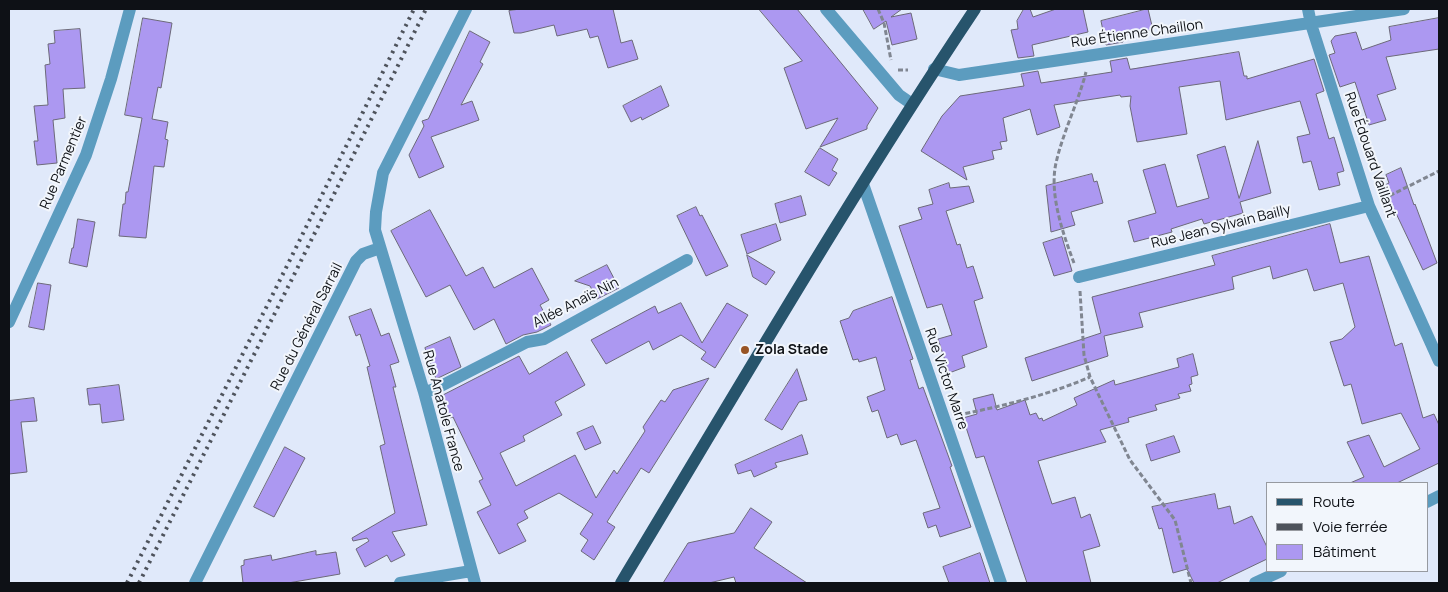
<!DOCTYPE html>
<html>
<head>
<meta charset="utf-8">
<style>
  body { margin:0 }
  #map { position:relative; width:1448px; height:592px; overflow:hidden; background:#e0e9fa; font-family:Manrope,sans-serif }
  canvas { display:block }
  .frame { position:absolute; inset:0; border:10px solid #0e1116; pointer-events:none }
  .legend { position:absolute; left:1266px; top:482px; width:162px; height:90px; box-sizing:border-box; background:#f2f6fc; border:1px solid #979aa0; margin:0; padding:6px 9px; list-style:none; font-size:15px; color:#0e1116 }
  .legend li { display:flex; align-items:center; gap:10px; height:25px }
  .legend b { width:25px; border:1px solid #979aa0 }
</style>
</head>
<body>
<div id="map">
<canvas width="1448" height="592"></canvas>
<div class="frame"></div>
<ul class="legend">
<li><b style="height:6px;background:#27546c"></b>Route</li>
<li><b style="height:6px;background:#4e535c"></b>Voie ferrée</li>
<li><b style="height:14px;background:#ac98f1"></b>Bâtiment</li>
</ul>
</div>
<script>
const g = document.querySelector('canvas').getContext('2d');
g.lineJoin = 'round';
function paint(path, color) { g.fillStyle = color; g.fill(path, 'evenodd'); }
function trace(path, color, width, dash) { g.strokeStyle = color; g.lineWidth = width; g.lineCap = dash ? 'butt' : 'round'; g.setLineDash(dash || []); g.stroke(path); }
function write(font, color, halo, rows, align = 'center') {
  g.font = font + ' Manrope,sans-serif'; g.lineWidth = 4; g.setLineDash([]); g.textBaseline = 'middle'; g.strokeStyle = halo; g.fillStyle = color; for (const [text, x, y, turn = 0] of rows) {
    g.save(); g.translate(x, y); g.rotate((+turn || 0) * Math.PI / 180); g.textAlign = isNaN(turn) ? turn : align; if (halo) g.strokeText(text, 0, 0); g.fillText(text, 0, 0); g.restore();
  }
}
const building = new Path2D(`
  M520,9h93l8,34 11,-3 6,19 -30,9 -10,-32 -8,2 -3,-9 -30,7 -3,-11 -33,8h-7l-5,-22z
  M759,9h38l81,99 -11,18v3l-47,18 18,-29 -32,11 -22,-61 18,-7z
  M863,9h39l-11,8 20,-4 6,26 -25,6 -6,-24 -12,8z
  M1024,9h6l3,8 23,-8h27l5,23 -56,13 2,11 -16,2 -7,-28 7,-1 -1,-8z
  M1148,9l5,21 -31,6 1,6 -17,3 -5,-24z
  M143,18l29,5 -11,65 -3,-1 -6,32 16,3 -3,17 3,1 -4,27 -10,-1 -8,72 -27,-2 4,-32h2l1,-12h2l14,-74 -17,-3z
  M1439,18v31l-53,8 10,32 -19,6 9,25 -17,5 -14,-43 -15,5 -11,-32 6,-2 -4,-12 4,-5 21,-4 6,18 29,-10 -2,-13z
  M80,29l5,59 -22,1 2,29 -12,2 4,43 -20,2 -3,-24h4l-4,-35 14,-1 -3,-40 5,-1 -2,-20 7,-1 -1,-12z
  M470,31l20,11 -10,20 3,2 -22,41 11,-4 7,19 -48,17 13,30 -25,11 -10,-23 15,-29 -2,-5 6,-2z
  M1239,52l5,24h3v3l67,-20 10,32 -8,3 13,45 5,-2 10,34 -7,2 3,12 -21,5 -8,-29 -8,2 -6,-26 13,-3 -10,-33 -74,19 -6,-39 -41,6 8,47 -50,8 -7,-36 1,-10 -10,1 -1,-2 -66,10 6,22 -23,8 -7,-26 -27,9 4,23 -7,1 2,7 -10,2 2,8 -31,8 4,13 -46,-29 21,-35 18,-20 64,-10 -3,-12 17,-3 3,12 71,-11 -2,-11 17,-3 3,11z
  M661,86l8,20 -27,14 -1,-3 -10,5 -8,-16z
  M1258,141l13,52 -31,9 3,11 -39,11 -2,-5 -31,10 1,3 -38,10 -6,-21 28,-8 -13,-43 22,-6 12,43 32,-9 -12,-43 28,-9 14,52z
  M820,148l18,11 -6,11 5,3 -8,13 -24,-14z
  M1401,168l13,37 1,-1 22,59 -14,7 -40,-84 6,-3 -3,-8z
  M1092,174l2,8 3,-1 6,22 -32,9 4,13 -24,7 -5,-46z
  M949,183l1,5 19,-2 5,16 -28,9 11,34 3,-1 7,24 6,-2 10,32 -9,3 13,46 -25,9 3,11 -16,6 -11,-34 14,-4 -10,-31 -15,4 -28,-82 23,-7 -4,-11 15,-4 -4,-14z
  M801,196l5,19 -26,8 -5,-19z
  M696,207l4,9 2,-1 26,51 -22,10 -29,-60z
  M430,210l36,66 17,-9 11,21 38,-20 17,32 -9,5 11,20 -14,7 -14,3 -17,9 -12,-25 -20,11 -24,-45 -24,12 -35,-66z
  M78,219l17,3 -8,45 -18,-4 3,-15h1z
  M776,224l5,16 -34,14 -6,-19z
  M1330,224l10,39 29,-7 26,90 7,-3 21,75 11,-4 5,11v38l-42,20h-47l14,-6 -17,-35 22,-7 15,32 36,-18 -19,-36 -39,11 -11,-40 -7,2 -14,-44 12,-3 13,-12 -12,-44 -29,8 -7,-22 -34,10 -3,-13 -38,11 2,12 -95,24 4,14 -39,9 4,20 -76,25 -7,-23 76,-25 -9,-36 123,-32 -3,-9z
  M1062,237l10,34 -18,5 -11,-33z
  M747,255l28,17 -9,13 -13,-8z
  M607,265l12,23 -22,11 -7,-13 -15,-5z
  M38,283l13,2 -7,45 -15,-3z
  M892,297l21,62 -3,1 9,29 4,-2 29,79 -2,1 21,60 -31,10 -4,-12 -8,3 -5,-15 17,-5 -24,-68 -15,5 -4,-11 -10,4 -9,-28 -6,2 -5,-15 18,-7 -9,-33 -17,5 -1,-3 -5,1 -13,-39 9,-3 4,-7z
  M681,303l21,40 25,-40 21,12 -33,53 -14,-9 5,-7 -25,-17 -28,15 -4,-9 -43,23 -15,-24 64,-34 3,7z
  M371,309l10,27 8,-3 10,29 -9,3 6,22h-3l34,138 -35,7 13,23 -14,7 -4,-7 -22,12 -9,-18 13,-8 -2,-3 -14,3 -1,-3 43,-25 -15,-67 5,-2 -18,-77 3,-1 -10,-32 -4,2 -7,-19z
  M450,337l11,30 -25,12 -11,-31z
  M567,352l18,33 -30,17 7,13 -39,21 2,5 -25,12 16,33 59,-31 21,43 18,-28 3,4 28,-43 -2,-4 18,-27 4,2 8,-12 36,-12 -60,95 -8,-5 -34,54 8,5 -21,33 -13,-9 7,-11 -8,-6 13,-20 -34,-21 -35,18 4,7 -11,6 9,17 -27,13 -22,-42 14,-7 -12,-24 4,-2 -30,-62 -3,1 -11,-21 80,-41 10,18z
  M1193,354l5,21 -7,2 1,7 -3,1 2,6 -13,3 2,4 -25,7 2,5 -29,8 1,4 -29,8 6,12 -68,19 14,43 23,-7 6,21 9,-4 10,32 -17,5 8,32h-64l-43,-127 -8,2 -13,-40 14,-4 -4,-15 20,-5 4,16 28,-10 5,15 6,-2 3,6 3,-1 1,3 34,-16 -3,-7 40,-18 1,5 64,-18 -2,-8z
  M797,369l10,31 -8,2 -17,28 -17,-10z
  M119,385l5,35 -22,3 -2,-19 -11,1 -2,-16z
  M34,398l3,23 -16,1 6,50 -18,2v-73z
  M593,426l8,17 -16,7 -8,-17z
  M802,435l6,19 -33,9 2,4 -23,10 -3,-7 -13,4 -3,-9z
  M1174,436l6,16 -29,9 -5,-16z
  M285,447l20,11 -31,59 -20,-10z
  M1215,494l3,15 12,-3 4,18 18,-8 15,31v12l-50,24h-23l-7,-14 -14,4 -11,-45 -3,1 -7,-22z
  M751,508l21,14 -18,26 53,35h-71l-2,-6 -25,6h-46l25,-40 46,-10z
  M316,551v4l20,-3 4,22 -52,9h-45l-2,-17 3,-1v-5l27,-5 1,5z
  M980,553l10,30h-41l-6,-16z`);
const path = new Path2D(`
  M878,9l6,14 7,37
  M898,70h10
  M1383,199l56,-28
  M1074,263c-11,-29 -25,-69 -18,-100 7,-31 22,-60 30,-91
  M1080,291l4,64 6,22 40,83 45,60 16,63
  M958,415c45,-9 90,-20 132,-38`);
const minor = new Path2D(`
  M466,9l-83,164 -7,39 -1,18 49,162 51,191
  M826,9l73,86 13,9
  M1308,9l3,15 58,182 70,155
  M934,69l25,6 445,-66
  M863,184l138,399
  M1079,277l290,-71
  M9,322l77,-167 25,-76 19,-70
  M424,392l11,-3 92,-47 17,-3 143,-79
  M1427,502l12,-6
  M195,583l161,-322 7,-7 17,-6
  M400,583l71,-12
  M1255,583l26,-12`);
const major = new Path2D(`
  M621,583c116,-192 229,-387 354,-574`);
const rail = new Path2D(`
  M127,583l148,-293 139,-281
  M139,583l145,-288 142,-286`);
const markers = [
  [745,350,5,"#985425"]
];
const streetNames = [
  ["Rue Étienne Chaillon",1137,34,-8],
  ["Rue Édouard Vaillant",1370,155,71],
  ["Rue Parmentier",64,163,-67],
  ["Rue Jean Sylvain Bailly",1221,227,-14],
  ["Allée Anaïs Nin",576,303,-27],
  ["Rue du Général Sarrail",307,327,-63],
  ["Rue Victor Marre",946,379,71],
  ["Rue Anatole France",443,411,75]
];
const poiNames = [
  ["Zola Stade",755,350]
];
paint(building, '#ac98f1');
trace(building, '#6c6979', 1);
trace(path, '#808691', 3, [5, 2.5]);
trace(minor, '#5c9cbf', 12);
trace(major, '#27546c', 12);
trace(rail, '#4e535c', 4, [2.5, 5]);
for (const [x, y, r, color] of markers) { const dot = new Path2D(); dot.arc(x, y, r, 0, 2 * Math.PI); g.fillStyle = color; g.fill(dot); trace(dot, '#f2f6fc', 2); }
write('14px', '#0e1116', '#f2f6fc', streetNames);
write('bold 14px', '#0e1116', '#f2f6fc', poiNames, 'left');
</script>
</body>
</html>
